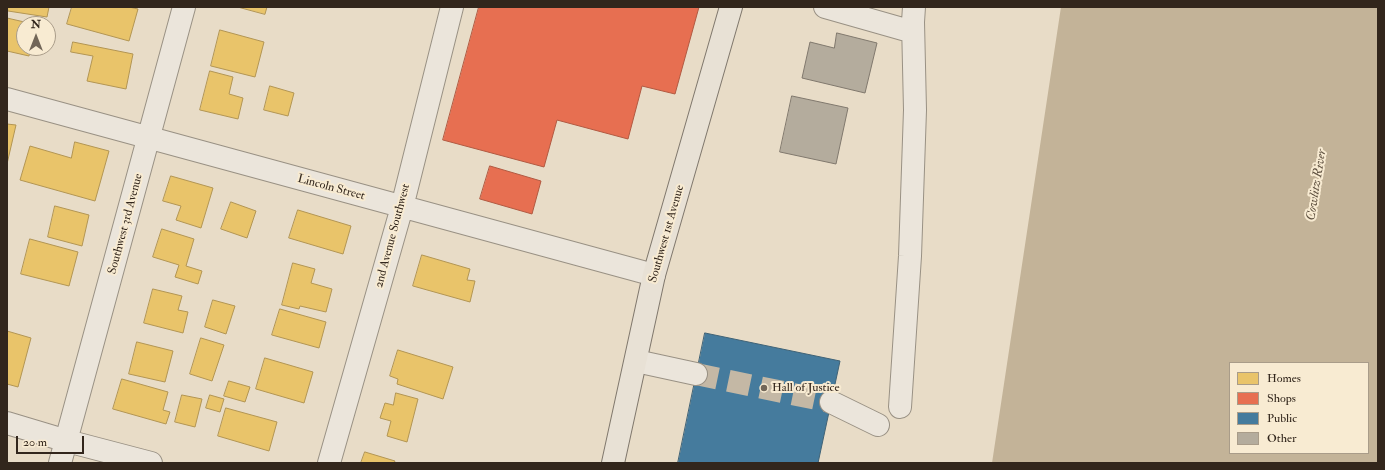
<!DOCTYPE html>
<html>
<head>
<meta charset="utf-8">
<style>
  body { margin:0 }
  #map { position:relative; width:1385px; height:470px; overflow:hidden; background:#e8dcc7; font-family:"IM FELL Double Pica",serif }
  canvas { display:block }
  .frame { position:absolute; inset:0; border:8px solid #32261c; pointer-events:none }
  .legend { position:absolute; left:1229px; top:362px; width:140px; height:92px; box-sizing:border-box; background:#f8ebd2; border:1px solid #a99c89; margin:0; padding:5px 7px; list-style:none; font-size:12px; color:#32261c }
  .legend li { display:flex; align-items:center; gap:8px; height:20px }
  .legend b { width:20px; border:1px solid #a99c89 }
  .north { position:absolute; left:16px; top:16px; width:40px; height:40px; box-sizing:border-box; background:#f8ebd2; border:1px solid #a99c89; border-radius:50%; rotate:0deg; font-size:11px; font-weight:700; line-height:16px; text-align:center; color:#32261c }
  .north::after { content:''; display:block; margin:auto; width:14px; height:18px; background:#726658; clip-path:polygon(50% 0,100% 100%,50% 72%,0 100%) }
  .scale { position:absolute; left:16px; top:436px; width:68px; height:18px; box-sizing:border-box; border:2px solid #32261c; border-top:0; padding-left:5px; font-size:12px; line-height:14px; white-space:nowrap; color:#32261c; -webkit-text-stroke:3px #f8ebd2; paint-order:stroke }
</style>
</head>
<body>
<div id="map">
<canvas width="1385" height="470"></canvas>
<div class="frame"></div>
<ul class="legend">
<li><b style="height:11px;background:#e9c46a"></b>Homes</li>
<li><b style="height:11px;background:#e76f51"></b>Shops</li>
<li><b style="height:11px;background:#457b9d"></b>Public</li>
<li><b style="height:11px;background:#b4ac9d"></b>Other</li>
</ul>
<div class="north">N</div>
<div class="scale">20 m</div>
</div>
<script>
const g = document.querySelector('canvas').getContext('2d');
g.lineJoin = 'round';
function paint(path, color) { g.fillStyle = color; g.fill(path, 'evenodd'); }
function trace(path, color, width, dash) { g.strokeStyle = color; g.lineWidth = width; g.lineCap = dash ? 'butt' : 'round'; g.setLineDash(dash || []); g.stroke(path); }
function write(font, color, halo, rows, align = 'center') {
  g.font = font + ' "IM FELL Double Pica",serif'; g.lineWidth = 4; g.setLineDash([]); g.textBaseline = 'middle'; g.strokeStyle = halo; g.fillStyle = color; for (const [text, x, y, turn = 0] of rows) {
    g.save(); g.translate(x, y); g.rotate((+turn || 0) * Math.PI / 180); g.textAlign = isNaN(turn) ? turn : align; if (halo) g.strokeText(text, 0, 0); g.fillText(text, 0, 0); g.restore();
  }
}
const water = new Path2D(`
  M1061,7h317v456h-386zM1230,363h138v90h-138z`);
const homes = new Path2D(`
  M8,7h41l-2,10 -39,-6z
  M72,7h57l9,2 -9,32 -62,-17z
  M238,7h29l-2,7z
  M7,18l26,6h-9v24h7l-2,8 -22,-5z
  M220,30l44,12 -9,35 -44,-11z
  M73,42l60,12 -7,35 -39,-8 6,-25 -22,-4z
  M210,71l23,6 -4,17 14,4 -5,21 -38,-9z
  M270,86l24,7 -6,23 -24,-6z
  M7,124l9,1 -9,39z
  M75,142l34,9 -14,50 -75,-21 10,-34 41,12z
  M171,176l42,12 -12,40 -25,-8 5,-14 -18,-5z
  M231,202l25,9 -9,27 -26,-9z
  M55,206l34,9 -7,31 -34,-9z
  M298,210l53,16 -8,28 -54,-16z
  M162,229l32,10 -8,27 16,5 -4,13 -23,-7 4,-12 -26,-8z
  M30,239l48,13 -9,34 -48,-12z
  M422,255l48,14 -3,11 8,1 -5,21 -57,-16z
  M293,263l22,6 -4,14 21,6 -6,23 -26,-6 -1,3 -17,-4z
  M153,289l29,7 -4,14 10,2 -5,21 -39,-10z
  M213,300l22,6 -9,28 -21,-7z
  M280,309l46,13 -7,26 -47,-13z
  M7,331l24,7 -13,49 -11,-3z
  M201,338l23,7 -12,36 -22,-7z
  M137,342l36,9 -8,31 -36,-8z
  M398,350l55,17 -10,32 -46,-15 1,-5 -8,-3z
  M265,358l48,14 -9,31 -48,-14z
  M122,379l46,13 -5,18 7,2 -4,12 -53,-15z
  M229,381l21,6 -5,15 -21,-6z
  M396,393l22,6 -11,43 -20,-6 4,-15 -11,-3 5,-15 8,2z
  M182,395l20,4 -7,28 -20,-5z
  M210,395l14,4 -4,13 -14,-4z
  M226,408l51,14 -8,29 -51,-15z
  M365,452l30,9 -1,2h-33z`);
const shops = new Path2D(`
  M479,7h220l-24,87 -33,-8 -14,53 -71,-19 -13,47 -101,-27z
  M490,166l51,15 -9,33 -52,-15z`);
const public = new Path2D(`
  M705,333l135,28 -22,102h-140z`);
const building = new Path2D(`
  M837,33l40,10 -12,50 -63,-15 8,-36 24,6z
  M792,96l56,12 -12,56 -56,-12z`);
const minorTunnel = new Path2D(`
  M696,374l135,28`);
const minor = new Path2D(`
  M825,7l88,25
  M7,99l647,176
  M636,361l60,13
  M831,402l47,23
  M900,407l10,-151 5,-146 -2,-88 1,-15
  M7,423l60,18 84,22
  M60,463l124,-456
  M329,463l73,-256 50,-200`);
const major = new Path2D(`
  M613,463l41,-188 77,-268`);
const markers = [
  [764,388,4,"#726658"]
];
const streetNames = [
  ["Lincoln Street",331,188,15],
  ["Southwest 3rd Avenue",126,224,-75],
  ["Southwest 1st Avenue",667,234,-74],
  ["2nd Avenue Southwest",393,236,-75]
];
const poiNames = [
  ["Hall of Justice",772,388]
];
const waterNames = [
  ["Cowlitz River",1317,185,-81]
];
paint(water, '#c3b398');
paint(homes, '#e9c46a');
trace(homes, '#b29553', 1);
paint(shops, '#e76f51');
trace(shops, '#b15941', 1);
paint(public, '#457b9d');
trace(public, '#3f6276', 1);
paint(building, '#b4ac9d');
trace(building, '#80786d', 1);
trace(minorTunnel, '#c4b8a5', 22, [22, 11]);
trace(minor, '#999184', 24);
trace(major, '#80786d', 24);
trace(minor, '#ebe5db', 22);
trace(major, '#e8e1d5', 22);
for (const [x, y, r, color] of markers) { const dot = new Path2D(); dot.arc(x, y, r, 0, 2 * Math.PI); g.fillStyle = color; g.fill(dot); trace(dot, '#f8ebd2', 1.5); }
write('12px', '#32261c', '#f8ebd2', streetNames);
write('12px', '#32261c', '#f8ebd2', poiNames, 'left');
write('italic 13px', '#5f5140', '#f8ebd2', waterNames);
</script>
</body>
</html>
